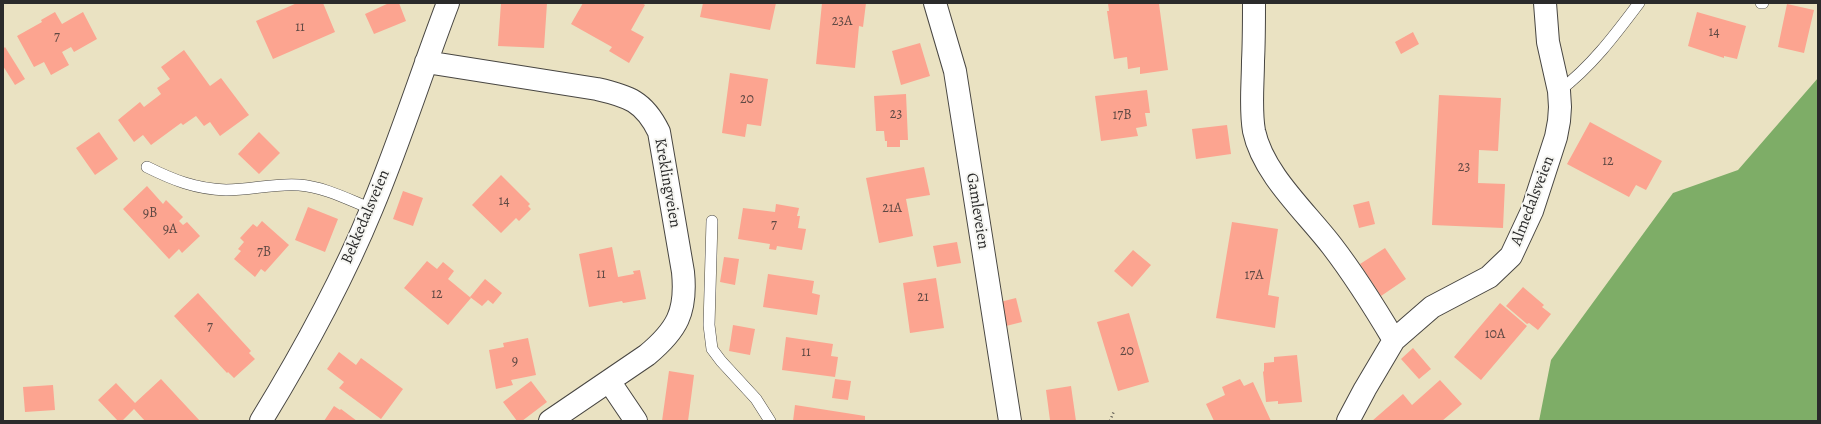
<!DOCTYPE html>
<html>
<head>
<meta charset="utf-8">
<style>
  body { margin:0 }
  #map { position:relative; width:1821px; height:424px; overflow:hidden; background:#eae2c2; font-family:Alegreya,serif }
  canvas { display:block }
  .frame { position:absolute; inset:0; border:4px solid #2b2b2b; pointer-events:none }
</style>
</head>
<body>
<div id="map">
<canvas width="1821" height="424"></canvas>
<div class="frame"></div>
</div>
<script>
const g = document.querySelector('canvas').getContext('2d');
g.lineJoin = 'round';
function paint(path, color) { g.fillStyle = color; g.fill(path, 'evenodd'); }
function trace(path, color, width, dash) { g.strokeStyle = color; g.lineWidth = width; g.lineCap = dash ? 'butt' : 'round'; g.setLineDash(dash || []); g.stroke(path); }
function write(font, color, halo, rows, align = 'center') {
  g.font = font + ' Alegreya,serif'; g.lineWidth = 4; g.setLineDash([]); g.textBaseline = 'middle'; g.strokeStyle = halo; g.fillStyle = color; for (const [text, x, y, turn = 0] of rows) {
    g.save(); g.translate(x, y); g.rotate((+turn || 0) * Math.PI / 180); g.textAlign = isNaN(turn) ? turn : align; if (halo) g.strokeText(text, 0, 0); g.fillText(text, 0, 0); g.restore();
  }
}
const forest = new Path2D(`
  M1818,78v343h-279l12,-61 122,-167 65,-23z`);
const building = new Path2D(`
  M297,3h26l12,29 -62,27 -17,-38z
  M389,3h10l7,18 -32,13 -9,-20z
  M501,3h46l-3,45 -46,-2z
  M583,3h59l3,2 -14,25 13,7 -15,26 -20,-12 3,-4 -41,-23z
  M703,3h73l-6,27 -70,-13z
  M822,3h44l-3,24 -4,-1 -4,42 -39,-4z
  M1108,3l51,1 9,66 -28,4v-7l-12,2 -1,-12 -13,2 -7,-48h2z
  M1787,4l27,6 -10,43 -26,-6z
  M55,12l7,12 21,-12 14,27 -23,13 -3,-5 -9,5 7,13 -18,10 -7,-13 -10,5 -17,-31 25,-14 -1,-2z
  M1697,12l49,14 -9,33 -13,-3v2l-36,-12z
  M1413,32l6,12 -18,10 -6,-12z
  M920,43l10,33 -29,9 -9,-34z
  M5,47l20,32 -10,6 -12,-19v-17z
  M184,50l26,36 11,-8 28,37 -29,21 -10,-14 -6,4 -8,-10 -13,9 -2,-2 -30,22 -8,-10 -9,7 -16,-22 22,-18 4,5 17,-13 -4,-6 13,-9 -9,-12z
  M730,73l38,6 -7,47 -14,-2 -2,13 -23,-4z
  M1147,90l3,23h-5l2,13 -11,2 2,8 -37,5 -6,-45z
  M906,94l2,46h-8v7h-13v-6h-2l-1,-10h-8l-2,-35z
  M1439,95l62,3 -3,53 -19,-1 -1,33 27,1 -2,44 -71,-3z
  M1590,122l72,39 -16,29 -10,-5 -7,12 -62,-33z
  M1227,125l4,29 -35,5 -4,-30z
  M99,132l19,27 -23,16 -19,-27z
  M259,132l21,21 -21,21 -21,-20z
  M924,167l6,28 -24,4 7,37 -34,7 -13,-65z
  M501,175l29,29 -2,2 3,3 -12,12 -3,-3 -15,15 -29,-28z
  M147,186l16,18 3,-4 17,17 -4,4 4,4 4,-3 13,14 -18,17 -3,-4 -10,10 -46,-50z
  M403,191l20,7 -10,28 -20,-7z
  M1369,201l6,23 -16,4 -6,-23z
  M776,204l23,4 -2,8h3l-2,12 8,1 -4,21 -25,-4 -1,4 -7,-1 1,-5 -32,-5 5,-31 32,4z
  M308,207l30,12 -13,33 -30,-12z
  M262,221l27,24 -24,27 -4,-3 -6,8 -21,-18 7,-8 -3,-2 6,-7 -4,-4 13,-14 4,3z
  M1232,222l46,7 -10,66 11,2 -4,31 -59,-10z
  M957,242l4,21 -24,4 -4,-21z
  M612,247l6,30 16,-3 -1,-3 7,-1 6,29 -23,4 -1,-2 -33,6 -10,-53z
  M1385,248l21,31 -25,17 -21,-32z
  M1133,250l18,15 -19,22 -18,-16z
  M724,257l15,2 -4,26 -15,-3z
  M427,261l10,8 6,-7 11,9 -6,8 23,19 -23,27 -44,-37z
  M768,274l46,7 -2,12 8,2 -3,20 -54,-8z
  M936,278l8,50 -34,5 -7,-50z
  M485,279l17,14 -9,11 -5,-4 -6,6 -12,-9z
  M1523,287l21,18 -2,2 9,7 -13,16 -9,-7 -2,1 -21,-18z
  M198,293l53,58 -2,2 6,6 -21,19 -6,-6 -1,1 -53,-57z
  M1016,298l6,24 -16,4 -6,-24z
  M1500,303l27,23 -46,54 -27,-23z
  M1129,313l20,69 -31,9 -21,-69z
  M733,325l22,4 -5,26 -21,-4z
  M786,337l47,7 -2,12 7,1 -3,20 -53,-7z
  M528,338l8,37 -25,5 2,5 -17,4 -7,-39 15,-3 -1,-4z
  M1413,348l18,21 -12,10 -18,-20z
  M339,352l17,13 5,-7 42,31 -22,30 -42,-31 5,-6 -17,-13z
  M1297,355l5,47 -24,2v-3l-12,1 -3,-30 1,-1v-8l10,-1v-5z
  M669,371l25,4 -6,46h-26z
  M161,379l39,42h-55l-11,-12 -12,12h-4l-20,-21 18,-17 19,20z
  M835,379l16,2 -3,19 -16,-2z
  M1240,379l4,7 9,-4 18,39h-57l-8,-17 19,-9 -3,-8z
  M1440,380l22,24 -20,17h-70l31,-27 9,11z
  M531,381l16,21 -25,19h-5l-14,-19z
  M53,385l2,25 -30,2 -2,-25z
  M1071,386l5,35 -26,-1 -4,-30z
  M795,405l70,11v5h-72z
  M334,406l6,4 1,-1 16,12h-33z`);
const path = new Path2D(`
  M1110,421l4,-10`);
const lane = new Path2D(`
  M1761,3h2
  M1559,91c32,-24 56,-56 80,-88
  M147,167c26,13 49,22 79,23 25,0 49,-7 73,-5 26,2 50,15 73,24
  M712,221l-3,104 3,24 9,12 35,38 14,22`);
const street = new Path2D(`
  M935,3l20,68 55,350
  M1254,3c0,19 0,39 -1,58 0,23 -3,47 1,70 9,43 52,81 78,115 23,30 43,62 62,94
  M426,62l171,27c31,7 47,12 62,43l24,140c4,40 -6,58 -36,83l-97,66
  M609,381l27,40
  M261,421c41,-67 81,-140 111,-213 28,-67 50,-137 76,-205
  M1348,421l17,-32 29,-49 38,-33 57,-30 22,-21 21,-45 24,-74 3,-16 1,-14 -1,-16 -11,-49 -3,-39`);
const numberNames = [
  ["23A",842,22],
  ["11",300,28],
  ["14",1714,33],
  ["7",57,38],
  ["20",747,100],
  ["23",896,115],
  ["17B",1122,116],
  ["12",1608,162],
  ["23",1464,168],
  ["14",504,202],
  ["21A",892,209],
  ["9B",150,214],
  ["7",774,226],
  ["9A",170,230],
  ["7B",264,253],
  ["11",601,275],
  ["17A",1254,276],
  ["12",437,295],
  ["21",923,298],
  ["7",210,328],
  ["10A",1495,335],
  ["20",1127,352],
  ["11",806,353],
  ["9",515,362]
];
const streetNames = [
  ["Kreklingveien",667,183,80],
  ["Almedalsveien",1533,201,-69],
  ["Gamleveien",977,211,81],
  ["Bekkedalsveien",366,217,-67]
];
paint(forest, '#7ead67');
paint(building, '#fca490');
trace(lane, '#484642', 12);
trace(street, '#484642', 24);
trace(path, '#484642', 2.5, [1, 3]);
trace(lane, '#fff', 11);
trace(street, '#fff', 22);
write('14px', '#5f4944', null, numberNames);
write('16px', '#2b2b2b', '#f6f6f2', streetNames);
</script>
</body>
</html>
